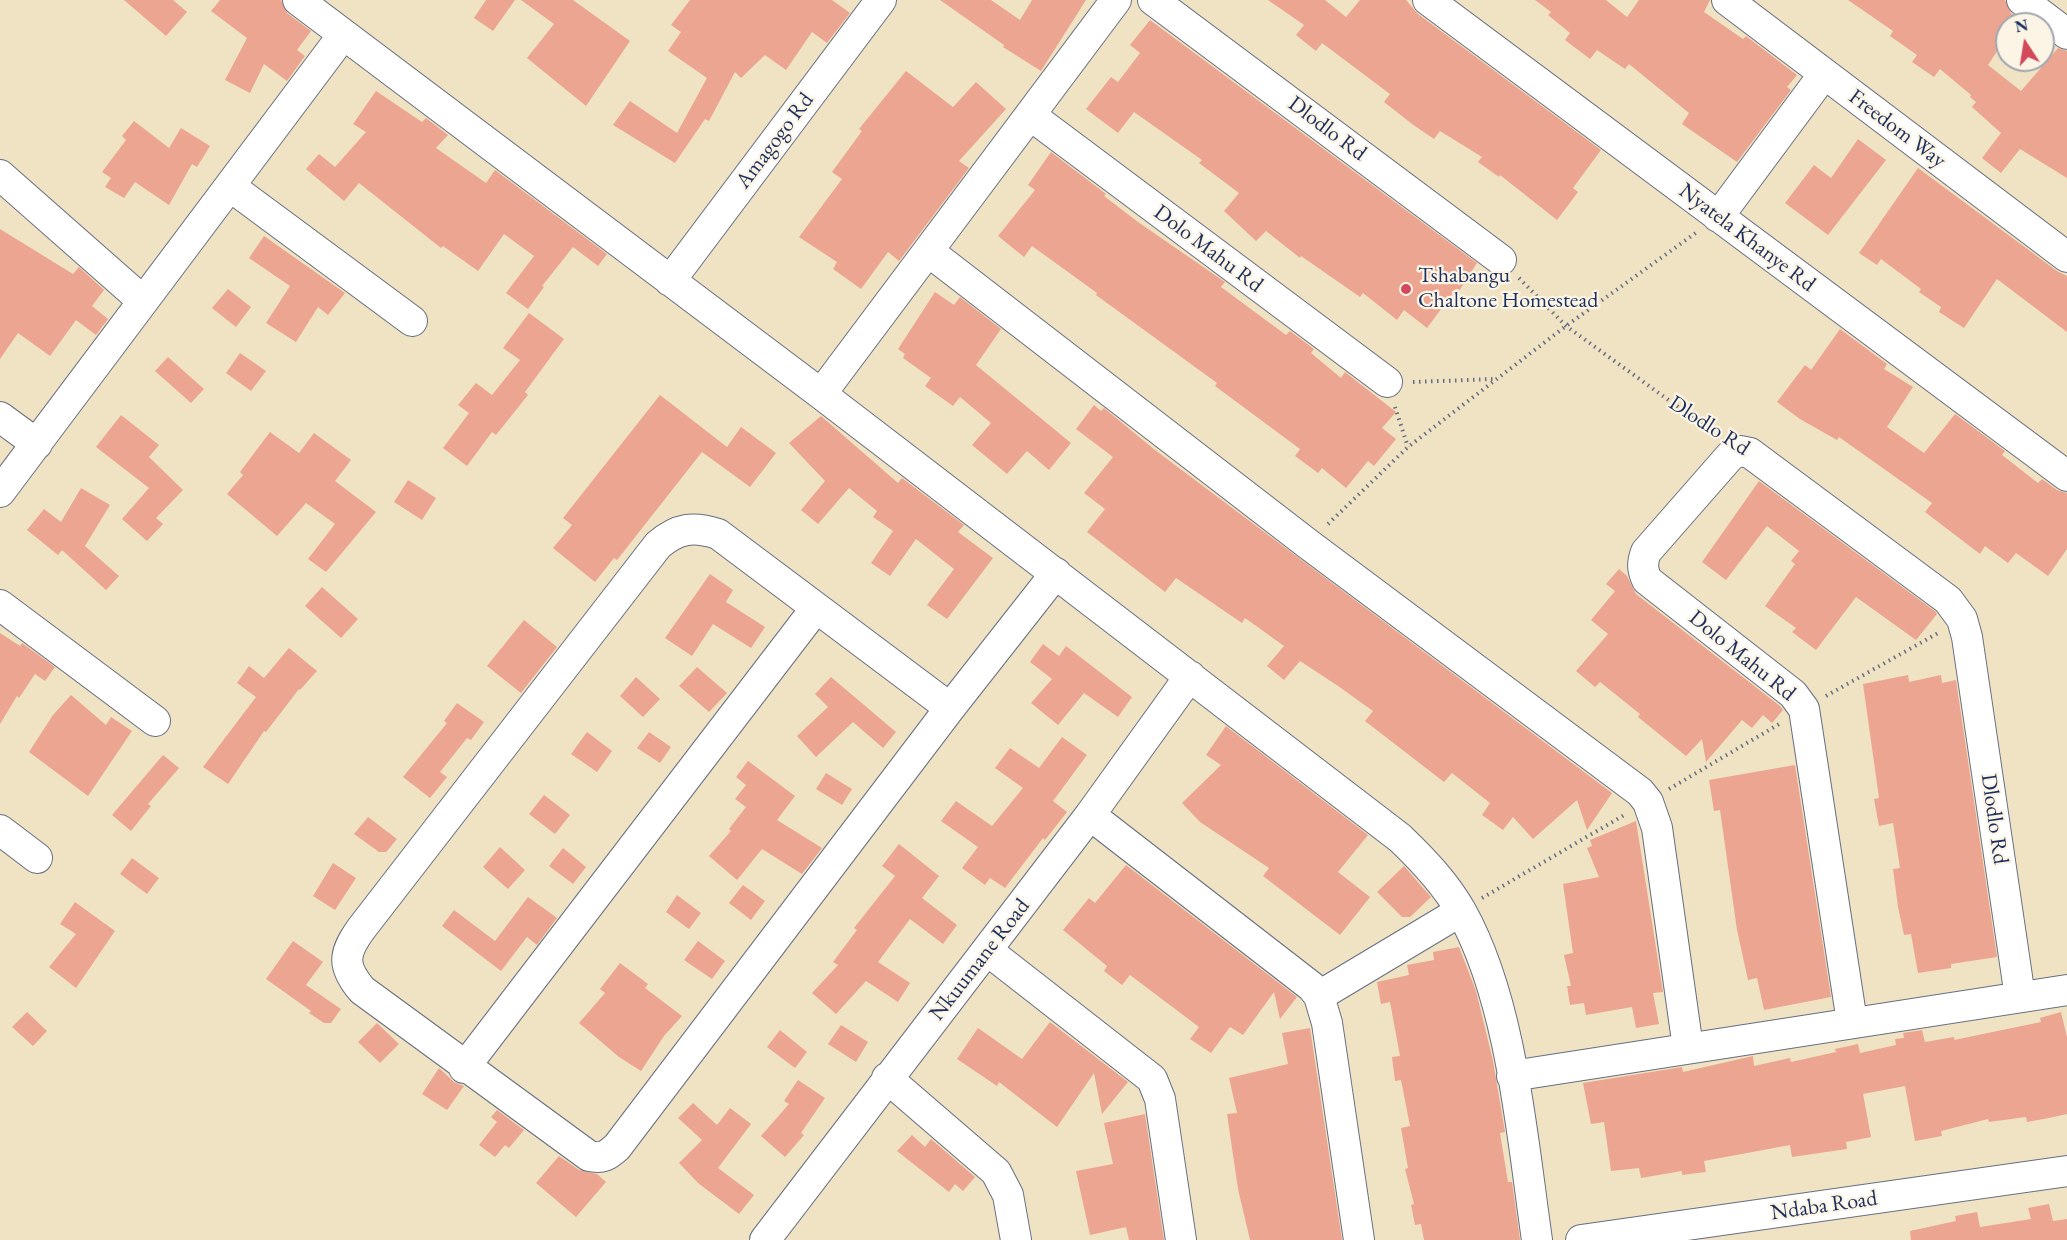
<!DOCTYPE html>
<html>
<head>
<meta charset="utf-8">
<style>
  body { margin:0 }
  #map { position:relative; width:2067px; height:1240px; overflow:hidden; background:#f0e3c3; font-family:"EB Garamond",serif }
  canvas { display:block }
  .north { position:absolute; left:1995px; top:12px; width:60px; height:60px; box-sizing:border-box; background:#fcf5e5; border:2px solid #a2a6af; border-radius:50%; rotate:348deg; font-size:16px; font-weight:700; line-height:24px; text-align:center; color:#1b2f5e }
  .north::after { content:''; display:block; margin:auto; width:21px; height:27px; background:#d1495b; clip-path:polygon(50% 0,100% 100%,50% 72%,0 100%) }
</style>
</head>
<body>
<div id="map">
<canvas width="2067" height="1240"></canvas>
<div class="north">N</div>
</div>
<script>
const g = document.querySelector('canvas').getContext('2d');
g.lineJoin = 'round';
function paint(path, color) { g.fillStyle = color; g.fill(path, 'evenodd'); }
function trace(path, color, width, dash) { g.strokeStyle = color; g.lineWidth = width; g.lineCap = dash ? 'butt' : 'round'; g.setLineDash(dash || []); g.stroke(path); }
function write(font, color, halo, rows, align = 'center') {
  g.font = font + ' "EB Garamond",serif'; g.lineWidth = 4.5; g.setLineDash([]); g.textBaseline = 'middle'; g.strokeStyle = halo; g.fillStyle = color; for (const [text, x, y, turn = 0] of rows) {
    g.save(); g.translate(x, y); g.rotate((+turn || 0) * Math.PI / 180); g.textAlign = isNaN(turn) ? turn : align; if (halo) g.strokeText(text, 0, 0); g.fillText(text, 0, 0); g.restore();
  }
}
const building = new Path2D(`
  M124,0h49l14,12 -21,24z
  M220,0h61l6,13 24,18 -14,19 8,6 -18,25 -23,-17 -14,29 -25,-13 22,-42 -36,-27z
  M486,0h29l-22,31 -19,-13z
  M521,0h52l57,41 -44,65 -59,-48 27,-34z
  M690,0h142l18,13 -23,30 -15,-11 -26,38 -21,-15 -24,23 -6,-6 -26,49 -4,-2 -30,44 -62,-38 17,-24 47,32 30,-55 -39,-27 13,-19 -10,-7z
  M940,0h51l29,20 12,-20h54l-45,71 -38,-24 1,-2z
  M1268,0h57l21,17 14,-17h46l12,14 183,136 -28,38 5,4 -21,28 -57,-45 -1,2 -21,-15 4,-5 -42,-26 -6,8 -22,-15 -28,-22 6,-8 -68,-51 -6,8 -20,-16 8,-10z
  M1535,0h71l21,17 12,-17h71l-6,12 39,27 3,-3 51,39 -10,12 4,3 -54,72 -55,-38 7,-11 -60,-49 -4,5 -28,-19 -7,9 -25,-19 5,-7 -22,-18 3,-3z
  M1848,0h157l6,13 14,11h-18v12l-19,29 33,26 37,-43 9,3v127l-47,-29 -19,24 -19,-15 19,-25 -29,-26 4,-5 -6,-5 1,-2 -31,-26 -6,8 -22,-15 5,-7 -27,-19 3,-5z
  M1150,20l327,243 -18,28 -3,-2 -29,39 -23,-18 -7,10 -34,-27 -3,4 -59,-41 -1,2 -34,-27 -10,10 -32,-30 15,-18 -40,-30 3,-3 -68,-48 -16,21 -32,-24 25,-32 7,5 22,-29 -10,-8z
  M906,71l47,36 23,-25 30,27 -47,52 10,7 -70,93 -11,-9 -27,37 -28,-20 4,-7 -38,-25 43,-58 -10,-7 30,-41 -3,-2z
  M376,91l46,31 4,-4 22,17 -12,13 50,35 9,-13 112,84 -9,12 -25,-19 -31,39 2,1 -16,22 -22,-16 28,-37 -30,-22 -26,37 -35,-25 -2,2 -82,-65 -15,18 -38,-32 13,-15 16,13 31,-35 -13,-8z
  M134,121l35,27 12,-20 29,18 -13,21 -5,-3 -23,41 -34,-23 -11,16 -19,-11 6,-9 -9,-6 24,-32 -4,-4z
  M1858,139l28,21 -58,75 -43,-32 29,-38 17,13z
  M1051,152l55,42 -2,2 34,26 87,60 -4,5 65,48 4,-4 24,18 -3,4 30,25 4,-6 51,40 -14,16 14,11 -22,27 -6,-5 -22,27 -24,-20 -4,5 -23,-17 5,-7 -85,-63 2,-3 -121,-88 1,-2 -65,-47 -8,11 -26,-21 37,-46 -7,-5z
  M1918,168l139,103 10,5v56l-70,-53 -33,49 -25,-16 2,-5 -22,-15 2,-3 -40,-30 -4,6 -18,-12z
  M0,229l73,45 6,-7 25,23 -12,16 16,13 -12,16 -20,-15 -26,36 -32,-23 -18,26z
  M264,236l81,57 -17,22 -10,-8 -22,35 -30,-19 24,-37 -41,-28z
  M228,289l23,18 -15,20 -24,-19z
  M935,292l19,13 6,-8 41,32 -25,36 95,78 -22,27 -22,-19 -20,23 -35,-29 19,-22 -31,-26 -7,9 -28,-20 6,-8 -28,-20 2,-4 -7,-5z
  M529,313l35,26 -39,53 3,3 -32,40 -4,-3 -25,34 -24,-18 26,-35 -11,-8 18,-22 16,12 28,-35 -17,-12z
  M1840,329l47,35 -3,5 29,18 -26,40 37,26 31,-39 50,37 -3,4 36,28 4,-4 15,11 10,3v56l-19,27 -32,-23 -8,10 -23,-17 -5,8 -55,-42 7,-9 -93,-66 -2,3 -37,-21 -23,-17 28,-37 6,5z
  M240,353l26,18 -15,20 -25,-18z
  M168,357l36,32 -13,14 -36,-32z
  M660,395l67,52 14,-20 35,26 -26,34 -48,-35 -85,108 -3,-2 -19,24 -42,-34 19,-23 -9,-7z
  M1094,405l7,6 3,-3 51,42 457,343 -25,37 -10,-30 -44,39 -20,-22 -10,13 -21,-15 8,-12 -38,-30 -8,9 -79,-61 8,-10 -35,-25 -38,-25 -16,19 -17,-14 17,-20 -39,-28 -3,5 -66,-45 -11,14 -78,-60 18,-23 -21,-16 29,-36 -37,-28z
  M121,415l38,30 -10,12 34,33 -27,28 7,6 -16,17 -25,-22 27,-31 -53,-41z
  M821,416l77,67 4,-5 62,47 -6,7 35,26 -46,61 -20,-14 27,-36 -38,-30 -26,37 -19,-13 22,-32 -20,-14 4,-6 -28,-23 -31,36 -17,-14 24,-29 -36,-38z
  M270,432l29,21 15,-20 37,27 -16,21 41,31 -50,60 -18,-13 27,-35 -29,-21 -29,33 -50,-42 16,-19 -3,-3z
  M408,480l28,18 -14,22 -28,-18z
  M1759,481l177,131 1,2 -21,26 -60,-43 -40,53 -24,-18 4,-4 -31,-22 30,-42 -4,-3 8,-10 -32,-25 -41,54 -24,-18z
  M81,488l29,17 -25,41 34,30 -13,14 -44,-40 -4,5 -31,-25 17,-21 17,13z
  M1619,569l8,7 9,18 144,112 3,4 -11,13 -9,-8 -11,13 -10,-8 -36,42 -4,-23 -16,17 -48,-39 2,-3 -40,-32 -5,5 -19,-16 32,-37 -17,-14 24,-29 -9,-7z
  M710,574l23,16 -7,12 39,25 -14,21 -38,-24 -21,32 -27,-18z
  M322,587l36,32 -17,19 -36,-32z
  M524,620l33,27 -36,46 -34,-27z
  M0,633l20,13 2,-3 33,24 -10,14 -10,-7 -16,24 -2,-2 -17,28z
  M1043,644l16,12 7,-10 66,51 -14,20 -34,-24 -26,32 -27,-22 21,-24 -22,-17z
  M289,648l28,23 -17,19 -1,-1 -33,43 -2,-1 -36,53 -25,-17 53,-70 -19,-14 12,-17 15,12z
  M697,667l30,26 -18,19 -30,-26z
  M1908,675l1,7 32,-7 1,8 14,-3 41,277 -46,7v4l-33,5 -7,-39 -7,1 -6,-28 -5,-38 7,-1 -7,-45 -14,3 -5,-27 5,-1 -16,-114z
  M636,677l24,22 -17,18 -23,-21z
  M831,677l65,55 -13,16 -30,-26 -37,35 -19,-21 31,-29 -13,-13z
  M71,695l35,30 5,-8 21,14 -44,65 -59,-44 24,-37z
  M457,703l27,19 -13,18 -4,-2 -27,34 7,5 -17,21 -27,-21 44,-54 -3,-2z
  M1226,726l142,109 -30,37 32,25 -30,38 -77,-59 6,-8 -69,-46 -18,-19 39,-38 -15,-10z
  M587,732l25,19 -15,21 -26,-18z
  M649,732l22,15 -11,16 -23,-15z
  M1062,737l25,18 -34,46 14,11 -22,28 -2,-2 -38,50 -15,-10 -5,7 -23,-17 16,-21 -37,-26 15,-20 36,25 31,-38 -28,-20 15,-20 29,20z
  M163,755l16,13 -31,36 3,2 -20,25 -19,-16z
  M748,761l47,35 -18,24 45,28 -20,26 -40,-25 -25,31 -28,-24 22,-25 -2,-2 17,-22 -11,-8 11,-14 -10,-8z
  M1795,765l36,232 -67,13 -7,-32 -9,2 -11,-50 -17,-120 -6,1 -5,-31z
  M826,773l26,16 -10,16 -26,-16z
  M544,795l26,20 -15,19 -26,-20z
  M368,817l29,22 -11,13h-7l-25,-18z
  M1636,821l27,171 -10,1 6,31 -23,4 -4,-21 -46,8 -2,-12 -14,2 -3,-19h4l-7,-31 9,-2 -10,-69 36,-7 -12,-29 5,-2 -2,-6z
  M899,844l40,32 -17,22 35,27 -14,19 -33,-25 -32,43 32,21 -12,19 -32,-21 -30,33 -24,-21 26,-28 -5,-3 24,-32 -3,-2 41,-52 -13,-10z
  M500,847l25,23 -17,19 -25,-22z
  M563,848l23,19 -13,17 -24,-18z
  M132,858l27,20 -12,16 -27,-20z
  M333,863l23,15 -21,32 -22,-14z
  M1126,865l171,132 -17,22 -6,-27 -31,43 -13,-8 -19,26 -21,-14 9,-12 -69,-52 -8,10 -18,-14 3,-5 -44,-36 26,-32 6,5z
  M1404,866l27,31 -21,20h-8l-25,-25z
  M743,885l22,16 -14,19 -22,-17z
  M677,895l24,18 -12,16 -23,-17z
  M528,897l29,21 -20,27 -10,-8 -26,34 -59,-45 12,-16 41,31z
  M75,902l40,29 -39,57 -27,-21 27,-33 -16,-10z
  M293,941l30,21 -17,23 35,24 -10,14h-7l-15,-10 2,-2 -45,-32z
  M698,941l27,20 -13,18 -28,-19z
  M1459,947l17,44 17,70 12,71 -5,1 8,49h4l8,58h-96l-3,-16 -6,1 -4,-20 3,-1 -9,-35 3,-1 -7,-40 9,-2 -9,-46 -6,1 -3,-24 8,-1 -10,-54 -9,2 -4,-22 32,-7 -2,-10 27,-5 -1,-8z
  M620,963l28,21 -3,4 37,28 -18,20 -23,35 -22,-14 -40,-34 26,-30 -5,-4z
  M27,1012l20,19 -14,15 -21,-19z
  M2061,1012l6,25v77l-18,4 -22,4 -1,-5 -37,5 -1,-3 -47,12 1,5 -27,5 -10,-55 -42,8 8,43 -25,5 1,7 -55,8 -2,-12 -86,16 2,11 -24,3v-4l-41,7 -2,-10 -28,3 -7,-49 -13,2 -8,-41 99,-16 1,5 70,-16 1,10 36,-8 1,4 45,-10 -1,-3 23,-5 2,9 36,-8 -1,-6 9,-1 -1,-5 19,-3 3,12 29,-5v3l87,-18 -1,-4z
  M1050,1022l78,60 -26,32 -8,-41 -37,54 -58,-45 -2,4 -40,-27 21,-31 44,31z
  M377,1023l22,21 -19,19 -22,-21z
  M841,1025l27,17 -12,20 -28,-18z
  M1310,1028l32,212h-92l-12,-51 -11,-75 10,-1 -8,-35 59,-14 -6,-31z
  M780,1030l27,22 -12,16 -28,-21z
  M439,1068l15,14 10,4 -17,24 -25,-16z
  M798,1080l27,18 -24,35 3,2 -19,22 -24,-21 28,-32 -5,-3z
  M693,1103l24,22 13,-17 21,16 -33,44 36,27 -15,19 -41,-31 -19,-20 23,-23 -24,-22z
  M497,1110l27,20 -15,18 -4,-3 -10,12 -16,-12 18,-23 -6,-5z
  M1145,1114l19,126h-35l-3,-13 -36,8 -14,-64 37,-7 -9,-41z
  M912,1135l13,12 6,-8 44,38 -12,14 -8,-7 -6,8 -52,-41z
  M559,1156l20,14 18,4 9,8 -30,35 -40,-34z
  M2049,1204l4,17 14,-2v21h-156l-1,-9 46,-10 -1,-5 22,-4 3,15 51,-8 -3,-11z`);
const path = new Path2D(`
  M1519,278l47,48 151,109
  M1413,382l82,-3
  M1395,407l13,40
  M1328,524l80,-77 158,-121 131,-94
  M1826,696l114,-64
  M1669,789l112,-66
  M1482,898l144,-84`);
const minor = new Path2D(`
  M298,0l523,394 579,444c23,22 45,45 61,73 51,91 61,226 76,329
  M1153,0l348,260
  M1428,0l639,476
  M1727,0l340,257
  M2022,0l45,34
  M1030,115l357,267
  M0,175l143,126
  M231,187l181,134
  M1718,217l106,-143
  M928,251l380,293 332,248 8,10 9,26 31,220
  M670,281l211,-281
  M821,394l295,-394
  M0,417l37,27
  M0,492l343,-457
  M0,605l155,116
  M950,708l-232,-174c-25,-8 -40,-6 -60,11l-297,384c-18,25 -19,37 1,61l227,166c13,3 18,0 28,-9l333,-439 106,-135
  M1090,815l222,172 7,9 8,27 32,217
  M0,830l37,28
  M988,951l164,128 8,20 21,141
  M1319,996l142,-85
  M1852,1022l-48,-313 -11,-15 -146,-114c-5,-11 -5,-17 -1,-28l85,-97 9,-4 10,2 198,147 14,19 5,18 53,360
  M464,1068l352,-460
  M1512,1076l555,-86
  M887,1078l109,94 12,23 8,45
  M765,1240l325,-425 100,-139
  M1581,1240l486,-69`);
const markers = [
  [1406,289,6,"#d1495b"]
];
const streetNames = [
  ["Dlodlo Rd",1327,129,37],
  ["Freedom Way",1897,129,37],
  ["Amagogo Rd",775,141,-53],
  ["Nyatela Khanye Rd",1747,238,37],
  ["Dolo Mahu Rd",1208,249,37],
  ["Dlodlo Rd",1709,426,33],
  ["Dolo Mahu Rd",1742,656,39],
  ["Dlodlo Rd",1994,819,82],
  ["Nkuumane Road",980,960,-52],
  ["Ndaba Road",1824,1206,-8]
];
const poiNames = [
  ["Tshabangu",1418,276],
  ["Chaltone Homestead",1418,301]
];
paint(building, '#eca591');
trace(minor, '#666e81', 32);
trace(path, '#666e81', 4, [1.5, 4.5]);
trace(minor, '#fff', 30);
for (const [x, y, r, color] of markers) { const dot = new Path2D(); dot.arc(x, y, r, 0, 2 * Math.PI); g.fillStyle = color; g.fill(dot); trace(dot, '#fcf5e5', 2); }
write('22px', '#1b2f5e', '#fcf5e5', streetNames);
write('22px', '#1b2f5e', '#fcf5e5', poiNames, 'left');
</script>
</body>
</html>
